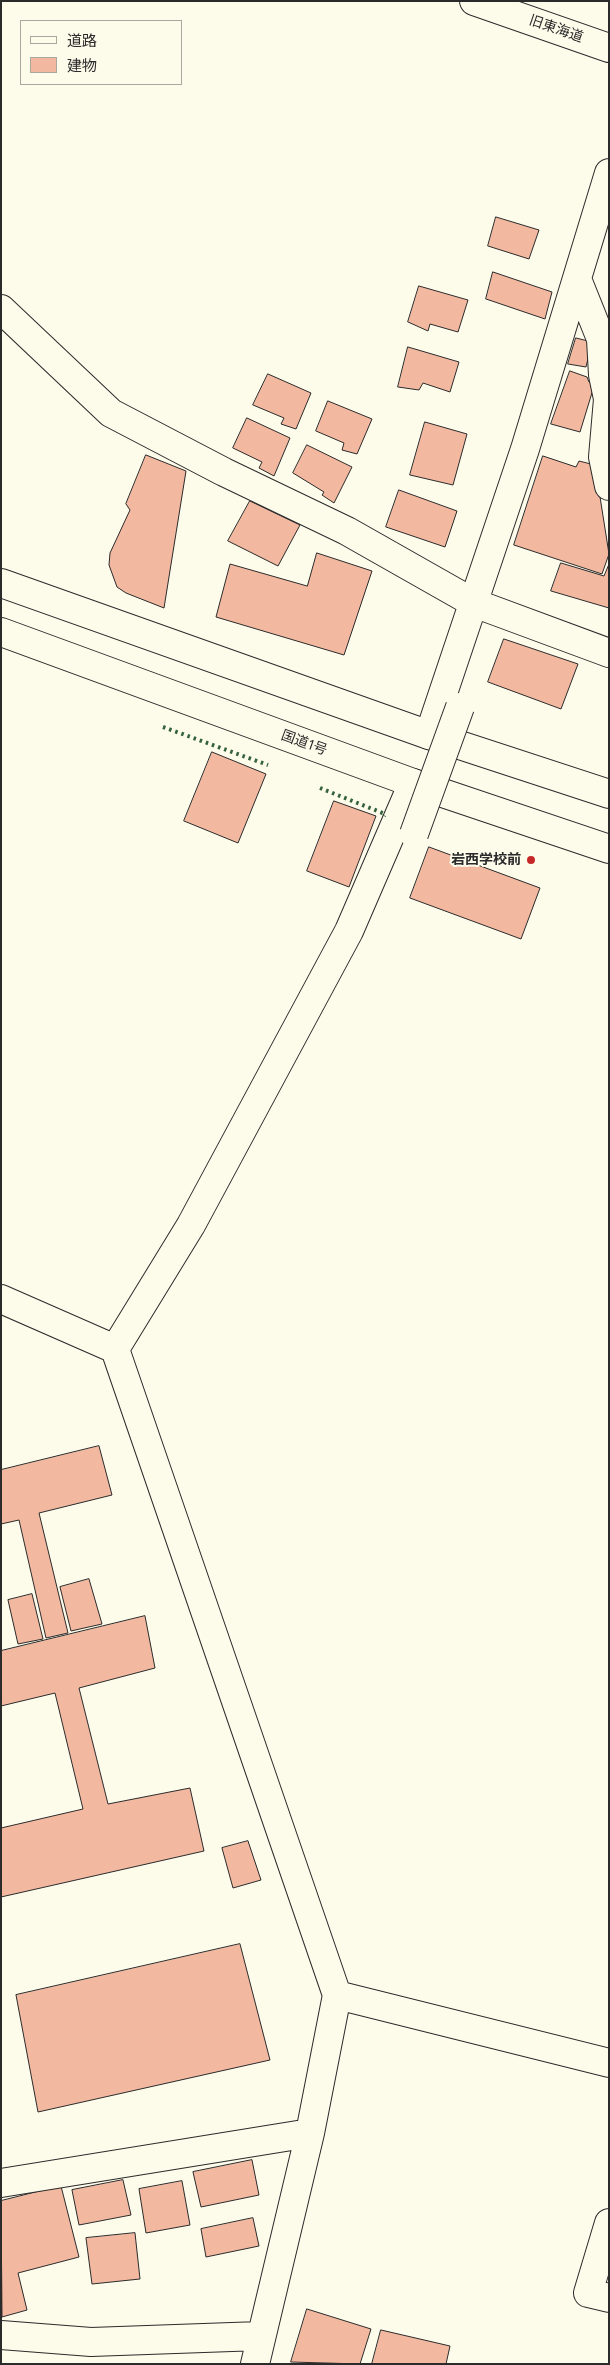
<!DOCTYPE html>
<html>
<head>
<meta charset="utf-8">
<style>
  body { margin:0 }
  #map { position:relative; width:610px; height:2365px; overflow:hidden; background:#fdfbea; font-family:Figtree,"Noto Sans JP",sans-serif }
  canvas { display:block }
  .frame { position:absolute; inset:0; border:2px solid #2b2b2b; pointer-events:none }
  .legend { position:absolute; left:20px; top:20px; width:162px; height:65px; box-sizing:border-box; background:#fdfbea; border:1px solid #a9a89e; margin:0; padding:6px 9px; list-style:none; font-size:15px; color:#2b2b2b }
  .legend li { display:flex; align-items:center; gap:10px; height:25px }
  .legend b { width:25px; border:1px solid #a9a89e }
</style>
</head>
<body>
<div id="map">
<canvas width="610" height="2365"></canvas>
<div class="frame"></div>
<ul class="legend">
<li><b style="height:6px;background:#fdfbea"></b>道路</li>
<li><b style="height:14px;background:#f2b8a0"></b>建物</li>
</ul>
</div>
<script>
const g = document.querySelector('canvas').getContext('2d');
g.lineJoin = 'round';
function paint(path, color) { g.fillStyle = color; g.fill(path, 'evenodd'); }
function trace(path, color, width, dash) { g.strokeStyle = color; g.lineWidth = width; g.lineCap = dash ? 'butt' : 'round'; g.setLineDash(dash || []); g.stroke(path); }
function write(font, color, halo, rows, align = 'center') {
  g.font = font + ' Figtree,"Noto Sans JP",sans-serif'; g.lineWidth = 4; g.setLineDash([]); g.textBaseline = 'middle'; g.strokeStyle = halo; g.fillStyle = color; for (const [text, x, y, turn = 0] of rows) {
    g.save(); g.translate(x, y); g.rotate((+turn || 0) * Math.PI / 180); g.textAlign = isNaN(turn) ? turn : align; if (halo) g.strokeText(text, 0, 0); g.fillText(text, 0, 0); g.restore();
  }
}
const building = new Path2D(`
  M496,217l43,13 -10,29 -41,-13z
  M493,272l59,20 -7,27 -59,-20z
  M419,286l49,14 -10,32 -28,-8 -2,7 -20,-9z
  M576,338l16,4 -6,25 -18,-3z
  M408,347l51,15 -9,30 -27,-9 -4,7 -21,-3z
  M570,371l17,6 2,5 6,1 -15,49 -29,-8z
  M268,374l43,19 -15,36 -15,-5 3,-6 -31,-13z
  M328,401l44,18 -15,35 -15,-4 2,-7 -28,-12z
  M247,418l43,20 -16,38 -15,-8 3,-6 -29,-14z
  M425,422l42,12 -14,51 -43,-10z
  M307,445l45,22 -18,36 -12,-8 2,-3 -31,-19z
  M146,455l40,16 -22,137 -38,-15 -9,-6 -8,-22 1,-12 20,-43 -4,-6z
  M543,456l33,11 3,-6 16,4 14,89 -7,20 -88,-29z
  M399,490l58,21 -12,36 -59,-20z
  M250,501l50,24 -22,41 -50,-25z
  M317,553l55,18 -28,84 -128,-38 14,-53 77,22z
  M561,563l43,13 5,-12v44l-58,-17z
  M504,639l74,25 -17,45 -73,-27z
  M212,752l54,22 -28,69 -54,-22z
  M334,801l42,15 -27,71 -42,-16z
  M429,847l111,41 -19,51 -111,-41z
  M99,1446l13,49 -73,18 29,120 -22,5 -27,-118 -18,4v-54z
  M89,1579l13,45 -31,7 -11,-44z
  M32,1594l11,45 -25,5 -10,-44z
  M145,1616l10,52 -76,20 29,116 82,-16 14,63 -203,46v-69l82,-19 -28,-116 -54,13v-55z
  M248,1841l13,39 -28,8 -11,-40z
  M240,1944l30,116 -232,52 -22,-117z
  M252,2160l7,35 -58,12 -8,-35z
  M123,2180l8,35 -52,10 -7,-35z
  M182,2181l8,44 -44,8 -7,-44z
  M61,2186l18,71 -61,16 9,37 -25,7 -1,-116z
  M253,2218l6,28 -53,11 -5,-28z
  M135,2233l5,46 -48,5 -6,-46z
  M307,2309l64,20 -11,35 -69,-2z
  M381,2330l69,16 -4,18h-74z`);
const minor = new Path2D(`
  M474,1l135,47
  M577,279l24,60 2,36 5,24 -5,58 6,29
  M1,309l110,104 113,59 123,59 127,72 135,50
  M429,735l96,-286 84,-276
  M1,1299l114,50 222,646 -27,138 -55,231
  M115,1349l76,-124 158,-294 64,-148
  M337,1995l272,68
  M1,2183l309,-50
  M609,2223l-21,70 21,5
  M1,2335l90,7 169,-6`);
const highway = new Path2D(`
  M1,583l428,152 180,59
  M1,632l412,151 196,66`);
const minorBridge = new Path2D(`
  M414,834l46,-127`);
const hedge = new Path2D(`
  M163,727l105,38
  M320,788l65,26 -1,2`);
const markers = [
  [531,860,5,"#c62828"]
];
const streetNames = [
  ["旧東海道",556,29,19],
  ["国道1号",304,743,20]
];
const poiNames = [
  ["岩西学校前",521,860]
];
paint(building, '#f2b8a0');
trace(building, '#2b2b2b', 1);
trace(minor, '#2b2b2b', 30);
trace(highway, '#2b2b2b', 30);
trace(minor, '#fdfbea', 28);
trace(highway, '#fdfbea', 28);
trace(minorBridge, '#2b2b2b', 30, []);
trace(minorBridge, '#fdfbea', 28);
trace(hedge, '#34623c', 4, [2.5, 4]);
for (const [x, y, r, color] of markers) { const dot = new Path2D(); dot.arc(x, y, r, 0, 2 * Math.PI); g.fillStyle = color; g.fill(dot); trace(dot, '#fdfbea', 2); }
write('14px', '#2b2b2b', '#fdfbea', streetNames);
write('bold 14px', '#2b2b2b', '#fdfbea', poiNames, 'right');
</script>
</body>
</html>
